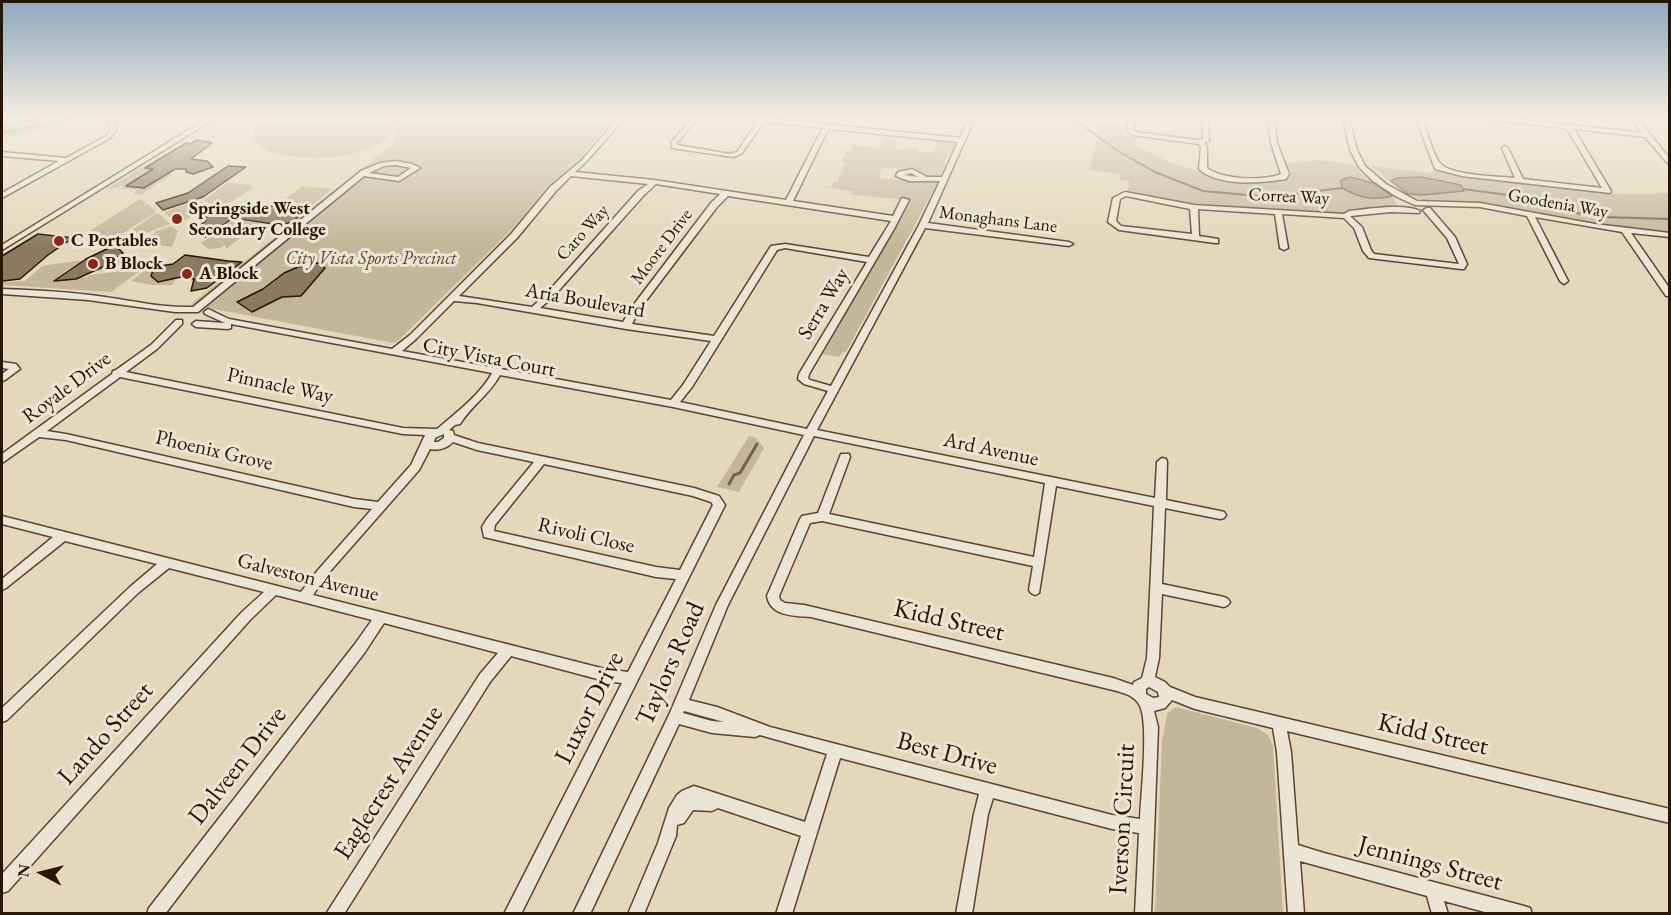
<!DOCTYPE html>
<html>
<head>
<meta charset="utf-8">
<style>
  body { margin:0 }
  #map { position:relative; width:1671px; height:915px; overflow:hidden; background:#e4d7bb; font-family:"EB Garamond",serif }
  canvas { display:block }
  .frame { position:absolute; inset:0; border:3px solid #291601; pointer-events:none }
  .north { position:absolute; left:12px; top:843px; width:60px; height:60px; -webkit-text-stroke:4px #ede5d3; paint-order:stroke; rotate:277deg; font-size:16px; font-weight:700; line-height:24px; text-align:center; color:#291601 }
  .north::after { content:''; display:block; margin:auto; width:21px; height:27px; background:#291601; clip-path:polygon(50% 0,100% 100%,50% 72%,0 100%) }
</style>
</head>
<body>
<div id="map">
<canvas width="1671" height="915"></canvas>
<div class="frame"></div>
<div class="north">N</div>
</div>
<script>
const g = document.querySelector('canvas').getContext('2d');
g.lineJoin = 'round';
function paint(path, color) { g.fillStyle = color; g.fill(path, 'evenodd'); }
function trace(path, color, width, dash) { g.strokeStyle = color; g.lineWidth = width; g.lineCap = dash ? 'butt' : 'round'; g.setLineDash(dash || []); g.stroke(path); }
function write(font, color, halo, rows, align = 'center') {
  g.font = font + ' "EB Garamond",serif'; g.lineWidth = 6; g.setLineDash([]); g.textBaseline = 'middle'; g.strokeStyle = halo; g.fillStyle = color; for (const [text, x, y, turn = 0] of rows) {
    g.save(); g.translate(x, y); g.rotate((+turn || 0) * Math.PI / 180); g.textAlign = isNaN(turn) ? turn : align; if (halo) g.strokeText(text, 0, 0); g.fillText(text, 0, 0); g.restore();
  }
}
const green = new Path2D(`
  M42,118h66l-106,20v-13z
  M263,118h132c6,55 -186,51 -132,0z
  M402,118h213l-37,42 -30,26 -35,42 -115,113 -5,2 -179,-34 5,4 -2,1 -7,-6 -19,-4 204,-162 -2,-1z
  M1101,124l24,3 -1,8 12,2 -1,8 36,18 58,17 57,-2v-14l31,-4 35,4 40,32 6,10c-83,17 -181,1 -264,-11l-6,-4 1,-10 -9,-1v-6l-31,-4z
  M883,137l14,1 -1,10 9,2 2,-2 11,1v3l14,1 6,-13h12l5,3 -2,6 -5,4 -9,25c-13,-1 -25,-10 -38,-6l-2,5h-5l4,-9h-16l-3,9 3,2 57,1 -93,172h-3l-4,5 -18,-3 87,-154 -43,-4 -3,-3 2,3 -15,-2 6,-2 -34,-6 10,1 2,-5h4l8,-19 -4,-1 3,-5h3l-1,3 2,-4 -3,-2 2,-4 4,1 2,-6 25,3z
  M147,164l-3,4 23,1 6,5 -32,21 -8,-1 4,-4 -15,-1 -4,2 5,-5 -16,3z
  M1370,166l62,7v-2l187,23 50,-1v40l-79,-9 -102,-19 -61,-3 -21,-8z
  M227,183l24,2 1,3c-15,10 -30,25 -48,12z
  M302,186l30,3 -23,19 -31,-3z
  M140,199l6,4 -3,2 5,-1 8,8 -42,27 -31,-4z
  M198,200l9,5c-9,10 -18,15 -32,17l-11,-10z
  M155,214h4l11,10 -43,16h-9z
  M233,220l26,3 -33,26 -1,-4 -5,3 -12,1 -7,-6c7,-6 19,-8 24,-14l-2,-2z
  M171,226l7,5 -6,16 -26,-4 10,-12z
  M116,259l35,4 -19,5 15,-2 -36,26 -109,-7v-3l23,-1 17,-15 34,-5h6l-18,11 -3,7 27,-2 1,-2 42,-5 -35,1z
  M162,263l1,3 -9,1 -3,9 6,1 -3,2 4,3 9,-4 8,1 -2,6h-21l-21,-4 21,-16z
  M749,436l7,2 8,10 -25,44 -22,-5z
  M1175,707l82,21 11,7 5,11 10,167h-128l7,-172 5,-27z`);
const water = new Path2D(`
  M1350,177l23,6 19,13c-20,5 -32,2 -50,-8l-1,-8z
  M1422,177l39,8 3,6 -42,4 -14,-1 -17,-13 6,-3z`);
const streamFar1 = new Path2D(`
  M1072,118l46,33 37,21 48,19 67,6 72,-9
  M2,133l76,-15
  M1463,189l67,9 34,13 38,6 68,2`);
const stream = new Path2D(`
  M729,484l5,-9 6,-2 17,-29`);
const building = new Path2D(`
  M197,140l15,3 -21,16 16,2 6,6 -20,7 -7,-2v-3h-11l-31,19 -18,-2 27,-17 -8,-1 41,-25 4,1z
  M228,166l18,1 -43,30 -40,13 -7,-7 32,-10z
  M228,205l13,6 15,1 16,-6 35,4 -15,12 -12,3 -47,-7 -27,19 -14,-2 3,-2 -5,-1 16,-11 -4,-2 5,-2 -4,-3z
  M38,234l35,4 -25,17 -28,24 -18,2v-25z
  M115,245l8,8 -18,13 -29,13 -22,2 32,-22z
  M185,255l43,6 14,1 -35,26 -16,3 3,-12 -13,-2 -23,5 -7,-6 3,-9 19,-3z
  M319,263l6,5 -24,28 -19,1 -30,15 -15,-10 26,-13 21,-16 21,-9z`);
const minor = new Path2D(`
  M25,118h14l-37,8v-4z
  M112,118h7l-4,4 1,9 -6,7 -108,60v-5l57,-32 -57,-5v-4l64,6 40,-22 4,-5 -1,-10z
  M208,118h8l-214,132v-5z
  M618,118h7l-39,44 -11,10 79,8 132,20 33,-65 5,-7 -60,-6 -23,32 -8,3 -61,-9 -1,-5 21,-25h6l-21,25v2l53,9 7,-2 21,-31 -18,-3h23l197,20 9,-20h6l-47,105 141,19 4,2 -4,2 -144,-18 -108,202 338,68 2,-36 5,-4 4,1 1,3 -1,38 54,11 4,1 2,3 -2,3 -4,1 -55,-11 -3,76 62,13 4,2 2,3 -2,3 -4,2 -62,-13 -3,64 -4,19 10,5 5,5 25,10 475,112v14l-383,-92 4,21 7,93 26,8 200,53 6,2 2,6h-40l-48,-13 4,13h-16l-5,-18 -127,-35 4,53h-16l-11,-162 -4,-24 -78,-19 -23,-9 -7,8 -11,3 4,16 -7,187h-16l4,-81 -27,-4 -119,-31 -5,16 -16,100h-16l18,-100 5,-20 -139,-36 -48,156h-16l25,-78 -83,-28 -6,3 -19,-1 -9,13 -7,2 -1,11 -32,78h-16l30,-71 11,-35 8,-13 5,-4 12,-5 111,36 22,-68 -67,-19 -5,2 -43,-4 -33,-9 -89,190h-17l96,-199 47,-110 88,-170 -131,-28 -173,-32c-10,19 -29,31 -40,49l-5,1 -6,5 4,1 1,4 24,8 216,45 25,8 6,9 -204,409h-17l118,-231 -17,-2 -94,-25 -21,26 -146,232h-18l154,-240 18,-21 -114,-30 -19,29 -200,262h-18l2,-6 206,-264 17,-24 -96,-25 -26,25 -242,271 -6,2v-19l240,-262 22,-20 -95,-24 -31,25 -131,127 -5,2v-14l128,-121 27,-23 -92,-23 -59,47 -4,2v-11l51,-42 -51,-13v-8l299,76 17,-22 54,-61 -18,-2 -288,-67 -27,-3 -37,26v-9l110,-80 1,-3 3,-1 35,-25 25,-25h6v4l-25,25 -31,23 277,56 34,1c18,-15 44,-35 55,-56l-261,-49v4l-3,1 -32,-2 -4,-3 4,-3 29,2 -20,-9 -1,-2 4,-3 21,10 163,30 18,-14 101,-101 39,-47 32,-27zM830,129l128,13 -16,35h-15l-15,-8 -14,3 -2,4 13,5h31l-21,44 -88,161 -21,-6 -2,-2 1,-4 85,-145 15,-29 -7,-2 -9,18 -100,-15 32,-66zM911,173l7,4 -14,-2zM571,176l77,8 -10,7 -91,102 -15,14 -73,-11 58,-58 39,-47zM656,184l64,10 -9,9 -79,104 -9,15 -83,-14 13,-11 91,-102zM728,196l163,25 -22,36 -84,-13 -14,2 -57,90 -82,-12 7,-14 78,-103zM785,248l82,14 -68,112 -1,5 6,5 24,7 -21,38 -127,-27 12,-15 85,-137zM454,301l23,2 149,26 85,12 -28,44 -12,15 -269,-49 14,-12zM120,377l283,57 22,1 -14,30 -33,37 -24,-3 -288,-65 -19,-3zM444,434v4l-6,4h-4l1,-4zM814,436l231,47 -11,74 -205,-43 21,-57 -1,-3h-8l-23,59 -16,3 -2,3 -33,77c3,20 27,20 44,21l302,73c10,3 22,5 27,16 9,19 1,88 0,113l-28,-4 -342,-88 -53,-20 -28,-7 39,-95zM453,442l24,8 57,12 -47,57 -5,8 2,10 172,40 20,2 -48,93 -23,-3 -292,-74 13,-19 93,-106 11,-21c9,2 17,-1 23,-7zM544,464l149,32 18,6 2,3 -33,65 -24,-3 -162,-36 1,-6zM1056,486l98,20 -7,152 -5,20 -8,4 -1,3 -20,-7 -309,-73 -19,-2 -5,-3 -1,-4 31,-73 12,-2 211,45 -4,24 2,3 4,2 4,-2zM1149,687l9,5 1,5 -6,1 -7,-4v-5zM684,711l40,11 -12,-1 -29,-8z
  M1130,118h6l-3,12 3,2 61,8 6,-1 -1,-21h6l1,22 -4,3 2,5v20c15,12 57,13 74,6l-10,-31 -3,-25h6l3,25 12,31 -3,5c-24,4 -68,8 -87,-10l2,-21 -2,-4 -67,-9 -5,-5z
  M1343,118h6l8,32 8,16 21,18 31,17 63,2 115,21 75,9v4l-39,-4 39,56v7h-4l-44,-64 -87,-15 33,64 -4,3 -4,-3 -33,-65 -47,-9 -65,-2 -18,-8 -24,-16 -14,-14 -9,-17z
  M1416,118h6c4,11 11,36 17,44 10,14 58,14 76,16l-13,-30 3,-2 3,2 15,31 79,9 -33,-56 -4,-4 -76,-8 -3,-2h21l135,15 -11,-15h6l33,41v7l-25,-29 -71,-8 37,62 -1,2 -148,-17 -27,-7z
  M396,161l16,3 8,4 -21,13 -35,-5 -166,136h-23l-87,-12 -86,-6v-5c34,1 69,3 103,8 29,4 58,11 88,10l168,-136 19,-8zM396,165l15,3 -13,9 -29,-4 15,-7z
  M1125,192l69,13 150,9 5,-3c18,-2 56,-8 71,0l-1,2 -28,-1 -41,4 12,11 9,23 3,4 85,10 -12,-26 -24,-28 4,-2h3l25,29 12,27 -3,5h-3l-92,-11 -6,-7 -9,-23 -10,-10 -62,-4 6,34 -4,2 -4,-2 -5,-34 -77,-5 1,27 19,3v4h-3l-96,-13 -11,-8 5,-24zM1126,196l64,13 2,25 -71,-8 -5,-5 4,-22z
  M2,362l14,2 4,5 -15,11 -3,1v-7l7,-5 -7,-1z`);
const markers = [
  [177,219,6,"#8f2418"],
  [59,241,6,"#8f2418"],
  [93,264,6,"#8f2418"],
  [187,274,6,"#8f2418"]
];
const farStreetnames = [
  ["Correa Way",1289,197,3],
  ["Goodenia Way",1558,204,10],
  ["Monaghans Lane",998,220,7],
  ["Caro Way",583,233,-48],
  ["Moore Drive",662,247,-53]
];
const farPoinames = [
  ["Springside West",189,209],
  ["Secondary College",189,230],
  ["C Portables",71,241],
  ["B Block",105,264],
  ["A Block",199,274]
];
const farParknames = [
  ["City Vista Sports Precinct",371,259]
];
const streetNames = [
  ["Aria Boulevard",585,301,10],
  ["Serra Way",824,304,-59],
  ["City Vista Court",489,358,11],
  ["Pinnacle Way",280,386,12],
  ["Royale Drive",67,388,-37],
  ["Ard Avenue",991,450,12],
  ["Phoenix Grove",214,451,13],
  ["Rivoli Close",586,536,13],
  ["Galveston Avenue",308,578,14]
];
const nearStreetnames = [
  ["Kidd Street",949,621,13],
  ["Taylors Road",671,664,-66],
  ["Luxor Drive",590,708,-63],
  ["Lando Street",106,734,-48],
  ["Kidd Street",1433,735,13],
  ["Best Drive",947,754,15],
  ["Dalveen Drive",238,766,-52],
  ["Eaglecrest Avenue",389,783,-57],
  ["Iverson Circuit",1123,819,-87],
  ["Jennings Street",1430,864,15]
];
paint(green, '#c4b69b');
paint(water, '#a4957c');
trace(water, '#73624b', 1.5);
trace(streamFar1, '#73624b', 2);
trace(stream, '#73624b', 3);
paint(building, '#8a7a62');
trace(building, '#291601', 1.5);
trace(minor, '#584630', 3);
paint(minor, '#ede5d3');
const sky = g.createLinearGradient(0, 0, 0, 246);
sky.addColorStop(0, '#8da8bd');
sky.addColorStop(0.48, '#f3ede0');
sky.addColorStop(1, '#f3ede000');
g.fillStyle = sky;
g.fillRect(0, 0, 1671, 246);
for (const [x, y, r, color] of markers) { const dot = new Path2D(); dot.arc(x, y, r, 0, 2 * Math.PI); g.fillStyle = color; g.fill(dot); trace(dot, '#ede5d3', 2); }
write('18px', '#291601', '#ede5d3', farStreetnames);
write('bold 18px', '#291601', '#ede5d3', farPoinames, 'left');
write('italic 18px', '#58462f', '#ede5d3', farParknames);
write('21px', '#291601', '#ede5d3', streetNames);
write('26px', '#291601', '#ede5d3', nearStreetnames);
</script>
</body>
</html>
